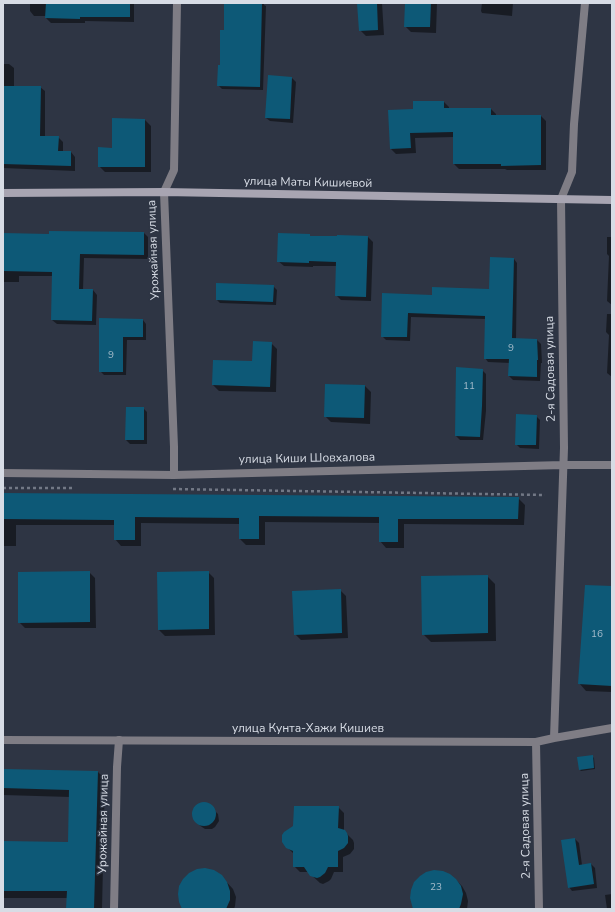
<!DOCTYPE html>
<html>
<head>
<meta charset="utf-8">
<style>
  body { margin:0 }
  #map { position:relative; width:615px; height:912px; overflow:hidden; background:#2e3544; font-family:"Nunito Sans",sans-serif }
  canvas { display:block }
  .frame { position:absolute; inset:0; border:4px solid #d7dce5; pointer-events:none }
</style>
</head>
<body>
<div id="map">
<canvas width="615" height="912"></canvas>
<div class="frame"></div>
</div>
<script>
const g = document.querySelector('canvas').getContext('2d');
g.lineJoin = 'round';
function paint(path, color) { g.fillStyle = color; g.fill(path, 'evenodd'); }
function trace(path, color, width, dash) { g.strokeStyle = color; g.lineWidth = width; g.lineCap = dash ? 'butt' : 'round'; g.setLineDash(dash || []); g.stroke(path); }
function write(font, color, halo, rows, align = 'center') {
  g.font = font + ' "Nunito Sans",sans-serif'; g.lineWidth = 3; g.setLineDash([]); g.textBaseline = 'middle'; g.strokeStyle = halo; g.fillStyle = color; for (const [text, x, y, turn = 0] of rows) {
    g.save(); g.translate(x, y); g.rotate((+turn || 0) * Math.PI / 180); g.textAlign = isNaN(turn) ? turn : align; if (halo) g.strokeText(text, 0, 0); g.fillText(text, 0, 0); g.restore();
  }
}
const shadow = new Path2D(`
  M30,3h104v19l-49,-1v2h-34l-5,-5v-2h-12l-4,-5z
  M225,3h39v2l2,1 -3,84 -41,-1 -4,-4 7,-54z
  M358,3h24l2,32 -18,1 -6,-6z
  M406,3h31l-1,30 -25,-1 -6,-6z
  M482,3h31l-1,13 -30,-3 -1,-2z
  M3,64h6l5,4v19h26l5,4v46h13l5,5v10h8l4,5v14l-72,-3z
  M292,78l4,4 -3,41 -23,-2 -4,-3z
  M444,102l5,5v2h42l5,5v2h45l5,5v49h-39l-2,-1h-46l-5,-5v-27l-39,1 1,15 -20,1 -5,-5 23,-39z
  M113,119l32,1 6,6v46h-46l-6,-6 14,-17z
  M144,233l4,4v22l-64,-1 -1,32h10l4,5 -1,30 -39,-1 -5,-4 1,-44h-34v6h-15l-1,-2v-46l47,1z
  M309,235l2,2h57l5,5 -2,59 -30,-1 -5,-5 1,-29h-24v1l-29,-1 -6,-5z
  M607,237h5v68l-5,-4 2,-45 -2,-2z
  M514,259l3,4 -1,77h21l4,4 1,19h-1l-1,18 -27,-1 -4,-4 1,-13 -22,-1 -3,-4 1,-39 -75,-2 -1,24 -24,-1 -4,-4 1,-41 50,1 57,-6z
  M273,286l4,4 -1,15 -56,-2 -3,-3z
  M607,314h5v63l-5,-4 2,-38 -3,-3z
  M100,319l43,1 3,4v16h-19l-1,35h-22l-4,-4z
  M271,343l6,6 -1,43 -57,-1 -6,-6 40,-23z
  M482,370l4,4v37l-3,29h-23l-4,-4z
  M365,386l6,6 -1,32 -39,-2 -6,-6z
  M143,408l4,4v32h-17l-4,-4z
  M536,416l4,4 -1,29 -19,-1 -4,-4z
  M3,494l515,4 7,7 -1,20 -120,-1v24h-18l-6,-7v-18l-115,-1v23h-19l-6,-6v-15l-99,-1v23h-20l-6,-7v-14h-99v21h-13z
  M89,572l6,6 1,50h-71l-6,-6z
  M208,572l6,6 1,57 -50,1 -6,-6z
  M487,576l8,8 1,57 -65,1 -8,-8z
  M612,587v105l-26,-1 -7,-8z
  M340,590l6,6 2,42 -47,2 -6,-6z
  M592,756l2,2 1,11 -14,2 -1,-1z
  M3,770l95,2 7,7 -3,130h-35l1,-11h-65v-56h66l1,-45 -67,-2z
  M201,804l8,1 9,9 1,7 -4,6 -3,2h-7l-6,-4 -5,-7 -1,-7 5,-6z
  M338,807l6,6v18l9,9 1,3v6l-4,5 -7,3v15h-9l-3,7 -2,2 -6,3 -3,-1 -12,-11h-8l-6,-6v-12l-9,-9z
  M575,839l4,4 3,22 9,-1 4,4 2,20 -25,3 -3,-4z
  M221,876l12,13 3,8 -1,9 -1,3h-51z
  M456,880l6,6 4,7 2,8 -1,8h-52z
  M612,894v15h-5l-2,-14z`);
const building = new Path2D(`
  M46,3h84v14h-50v2l-35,-1z
  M224,3h38l-2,84 -43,-1 1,-21h2v-35h4z
  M357,3h20l1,27 -19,1z
  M405,3h26l-1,24h-26z
  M268,75l24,2 -2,42 -25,-1z
  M3,86h38l-1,50h19l-1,15h13v15l-68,-2z
  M413,101h31v7h47v7h50v50l-40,1v-2h-48v-32l-43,1 1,15 -21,1 -2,-39 25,-1z
  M112,118l33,1v48h-47v-20l14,1z
  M49,231l95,1v23l-64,-1 -1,35h14l-1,32 -41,-1 1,-48 -49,-1v-38l46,1z
  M278,233l32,1v2h27v-1l31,1 -2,61 -31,-1 1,-34 -27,-1v2l-32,-1z
  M490,257l24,1 -2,80 25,1 1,21h-1v17l-29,-1 1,-17h-25l1,-43 -77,-3 -1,24h-26l1,-44 50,2v-8l57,2z
  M216,283l58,2 -1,17 -57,-2z
  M99,318l44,1v18h-20v35h-24z
  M253,341l19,1 -2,45 -58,-2 1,-25 39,1z
  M456,367l27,2 -1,37 -2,31 -25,-1z
  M325,384l40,1 -1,33 -40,-1z
  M126,407h18v33h-19z
  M516,414l21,1 -1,30h-21z
  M3,493l516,4 -1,22h-120v23h-19v-25l-120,-1v23h-20v-21l-104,-1v23h-21v-20l-111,-1z
  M90,571v51l-72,1v-51z
  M209,571v58l-51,1 -1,-58z
  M488,575v58l-66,2 -1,-59z
  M585,585l27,1v100l-34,-2z
  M341,589l1,44 -48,2 -2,-44z
  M593,755l1,13 -15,2 -2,-13z
  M3,769l95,2 -4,138h-28l1,-18h-64v-50l65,1 1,-52 -66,-2z
  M192 814a12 12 0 1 1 24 0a12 12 0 1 1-24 0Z
  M294,806h45l-1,22 7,2 2,3 1,3v7l-4,5 -6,3v16h-10l-3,6 -5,4 -3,1 -7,-2 -6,-9h-11v-16l-7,-3 -4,-6v-7l2,-3 9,-6z
  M575,838l4,27 12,-2 3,21 -26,4 -7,-48z
  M205,868l9,2 8,5 5,7 3,9v9l-4,9h-44l-3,-7 -1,-8 1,-8 4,-7 6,-6 8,-4z
  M434,870l9,1 7,3 6,5 5,7 2,8 -2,10 -2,5h-46l-3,-11 1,-8 3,-8 6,-6 6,-4z`);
const path = new Path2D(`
  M3,488h69
  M173,489l372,6`);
const service = new Path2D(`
  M114,909l3,-142 2,-27`);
const minor = new Path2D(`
  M3,473l171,2 389,-10h49
  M174,475v-28l-10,-255 10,-22 3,-167
  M554,738l10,-290 -3,-249 11,-27 2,-48 11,-121
  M3,740l533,2 18,-4 58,-10
  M536,742l3,167`);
const secondary = new Path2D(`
  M3,193l161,-1 448,8`);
const numberNames = [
  ["9",511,349],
  ["9",111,356],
  ["11",469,387],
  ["16",597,635],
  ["23",436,888]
];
const streetNames = [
  ["улица Маты Кишиевой",308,183,1],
  ["Урожайная улица",154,250,-92],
  ["2-я Садовая улица",551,369,-91],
  ["улица Киши Шовхалова",307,459,-1],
  ["улица Кунта-Хажи Кишиев",308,729],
  ["Урожайная улица",104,824,-89],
  ["2-я Садовая улица",526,826,-91]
];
paint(shadow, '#0007');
paint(building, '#0d5977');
trace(path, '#727885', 2.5, [3, 3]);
trace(service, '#7f7d85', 8);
trace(minor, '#7f7d85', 8);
trace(secondary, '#a8a5b2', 8);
write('10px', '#a4bbca', null, numberNames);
write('12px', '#d7dce5', '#2e3544', streetNames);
</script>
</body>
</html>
